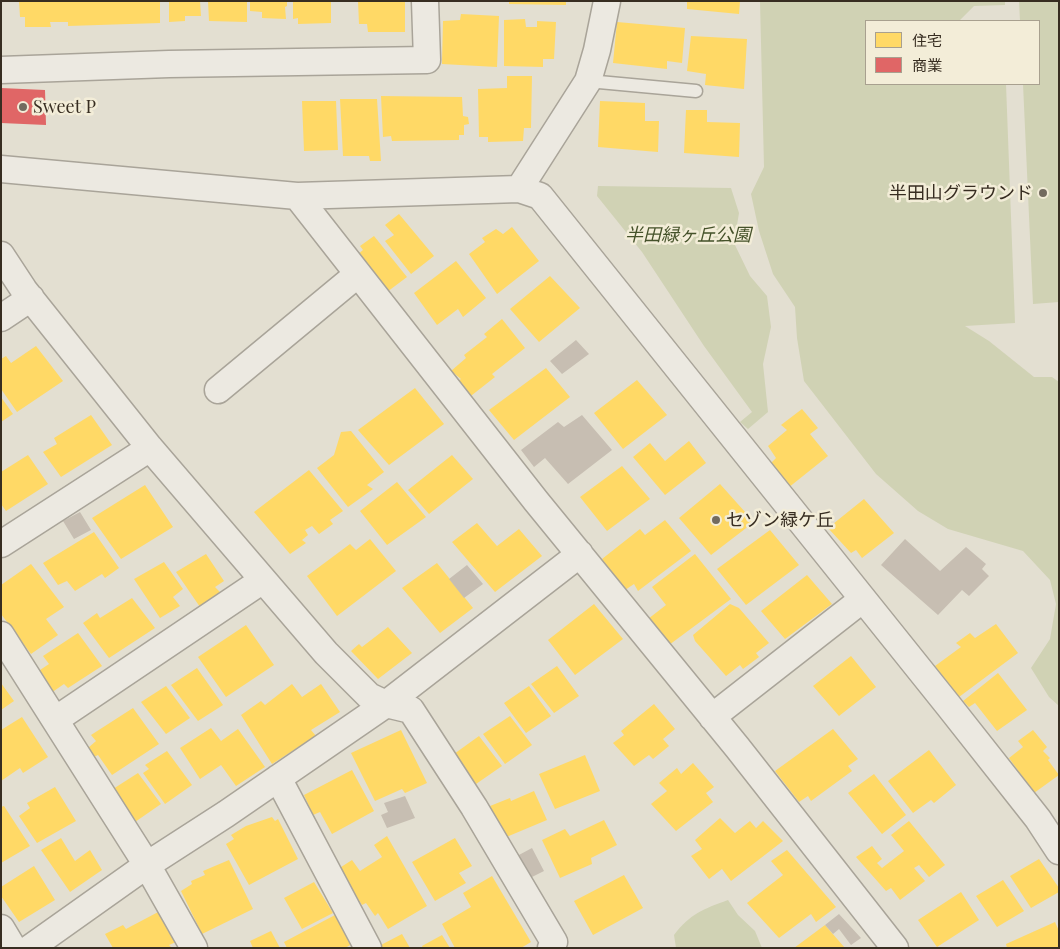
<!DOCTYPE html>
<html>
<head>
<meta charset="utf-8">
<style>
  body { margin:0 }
  #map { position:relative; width:1060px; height:949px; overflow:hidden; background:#e3dfd1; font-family:"Playfair Display","Noto Sans JP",serif }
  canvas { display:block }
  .frame { position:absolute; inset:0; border:2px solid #372d21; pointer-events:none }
  .legend { position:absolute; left:865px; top:20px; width:175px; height:65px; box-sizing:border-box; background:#f3edd8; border:1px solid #a8a08f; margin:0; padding:6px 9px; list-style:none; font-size:15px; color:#372d21 }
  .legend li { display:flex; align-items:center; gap:10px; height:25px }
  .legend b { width:25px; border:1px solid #a8a08f }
</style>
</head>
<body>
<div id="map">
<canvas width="1060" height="949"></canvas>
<div class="frame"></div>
<ul class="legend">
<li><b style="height:14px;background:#ffd966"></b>住宅</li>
<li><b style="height:14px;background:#e06666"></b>商業</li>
</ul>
</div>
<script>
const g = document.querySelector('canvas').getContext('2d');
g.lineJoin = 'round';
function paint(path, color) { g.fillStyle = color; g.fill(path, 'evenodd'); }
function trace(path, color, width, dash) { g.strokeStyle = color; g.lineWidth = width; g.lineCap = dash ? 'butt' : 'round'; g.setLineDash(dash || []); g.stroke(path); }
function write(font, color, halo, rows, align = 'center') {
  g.font = font + ' "Playfair Display","Noto Sans JP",serif'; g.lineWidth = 5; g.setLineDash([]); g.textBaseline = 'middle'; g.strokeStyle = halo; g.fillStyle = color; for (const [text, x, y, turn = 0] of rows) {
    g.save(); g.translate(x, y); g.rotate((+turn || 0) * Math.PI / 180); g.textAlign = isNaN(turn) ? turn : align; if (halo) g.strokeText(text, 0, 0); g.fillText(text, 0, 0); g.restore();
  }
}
const green = new Path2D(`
  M760,1h245v4l-31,1 -15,15h-93v63h140l9,239 -50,3 24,15 45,36h18l7,5v324l-10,-9 -18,-29 19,-29 6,-35 -6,-24 -27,-29 -75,-22 -30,-18 -42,-37 -72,-93 -7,-43 -2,-31 -22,-33 -14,-43 -8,-37 13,-27z
  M1019,1h40v301l-26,2 -10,-220h16v-63h-19z
  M598,186l133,2 8,25 -5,30 16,33 17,20 4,31 -8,37 5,48 -20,17 -8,-7 12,-10 -48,-66 -62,-94 -45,-56z
  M728,900l10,15 17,16 7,17h-86l-2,-13c16,-21 29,-26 54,-35z`);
const homes = new Path2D(`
  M19,1h141v22l-92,3v-4h-18l1,5h-26v-10h-5z
  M169,1h31l1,15h-16v5l-16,1z
  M208,1h39v21l-38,-1z
  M250,1h37v5l-2,1 1,12 -24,-1v-6l-12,-1z
  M293,1h38v22l-33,1v-6l-5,1z
  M358,1h47v31h-37l-1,-8h-8z
  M509,1h57v4l-57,-1z
  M687,1h53l-1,13 -52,-5z
  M461,14l38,2 -2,51 -55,-3 1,-43 17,-1z
  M525,19l1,8h11v-6l19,1 -2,37h-11v8l-39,-1v-46z
  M617,22l68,6 -3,35 -15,-2v8l-54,-6z
  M691,36l56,3 -3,50 -39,-4 1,-11 -19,-3z
  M507,76h25l-1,52h-7l-1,13 -35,1v-5h-9l-1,-48 29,-1z
  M381,96l81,1 1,19 5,1 1,7 -5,1v10h-5v5l-67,1 -1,-5 -8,1z
  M340,99h37l4,62h-11l-1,-5h-26z
  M302,101h34l2,49 -34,1z
  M600,101l45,2v18h14l-1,31 -60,-5z
  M686,110h21v12l33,1 -1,34 -55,-4z
  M399,214l35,42 -23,18 -26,-33 9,-6 -9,-10z
  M512,227l27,34 -42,33 -28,-40 16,-12 -3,-4 14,-9 7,5z
  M374,236l33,41 -20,15 -30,-37 6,-5 -3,-4z
  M456,261l30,37 -23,19 -5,-8 -21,16 -23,-32z
  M550,276l30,32 -41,34 -29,-33z
  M502,319l23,29 -33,26 3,3 -28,22 -12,-16 6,-4 -10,-8 15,-13 -2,-3 23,-18 -3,-3z
  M36,346l27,35 -46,31 -16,-23v-30l5,-3 5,7z
  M546,368l24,29 -56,43 -25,-30z
  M637,380l30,35 -44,34 -29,-36z
  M415,388l29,36 -55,41 -31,-35z
  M1,397l12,17 -12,8z
  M802,409l16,19 -8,6 18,22 -40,32 -19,-23 7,-7 -8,-12 19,-16 -6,-5z
  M91,415l21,30 -51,32 -18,-25 14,-8 -3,-6z
  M351,431l33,41 -17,13 6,4 -25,18 -31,-39 17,-13 7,-23z
  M689,441l17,22 -41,32 -32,-38 17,-14 15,18z
  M28,455l20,29 -42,27 -5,-7v-32z
  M452,455l21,24 -44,35 -21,-24z
  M622,466l28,33 -43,32 -27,-34z
  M309,470l34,41 -13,9 3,4 -14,10 -7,-8 -7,4 3,5 -6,5 4,3 -16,11 -36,-42z
  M397,482l29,35 -39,28 -27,-34z
  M720,484l34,38 -43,33 -32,-37z
  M145,485l28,42 -52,32 -29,-41z
  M864,499l30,34 -32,25 -6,-8 -5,3 -23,-25z
  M665,520l26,31 -53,40 -4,-7 -9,6 -23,-31 38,-30 5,6z
  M477,523l20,23 22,-17 23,27 -47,36 -43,-50z
  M770,530l29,35 -53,40 -29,-36z
  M94,532l25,36 -14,10 -3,-4 -27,17 -8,-10 -9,4 -15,-22z
  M370,539l26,32 -59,45 -30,-40 43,-32 6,6z
  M206,554l18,27 -9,6 6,6 -21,14 -24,-35z
  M695,554l36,45 -62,46 -21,-26 18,-14 -14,-18z
  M164,562l19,27 -10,8 7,9 -20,12 -26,-39z
  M437,563l36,45 -33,25 -38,-45z
  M31,564l33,43 -18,12 12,16 -27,19 -30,-40v-29z
  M807,575l25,29 -47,35 -24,-28z
  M132,598l23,30 -46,30 -26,-35 14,-10 3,5z
  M594,604l29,35 -48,36 -27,-35z
  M730,604l9,4 30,35 -13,10 3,4 -16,12 -3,-4 -14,11 -31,-35 -2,-6z
  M996,624l22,29 -59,44 -24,-31 26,-19 -5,-4 14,-10 5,5z
  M246,625l28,40 -48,32 -28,-40z
  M388,627l24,26 -34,26 -27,-28 8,-7 3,3z
  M78,633l24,33 -34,22 -4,-4 -13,9 -14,-21 12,-8 -6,-8z
  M851,656l25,31 -37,29 -26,-30z
  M557,666l22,30 -25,17 -23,-29z
  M197,668l26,37 -25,16 -27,-36z
  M998,673l29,37 -30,21 -22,-28 -6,4 -6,-6z
  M1,683l13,18 -13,9z
  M292,684l10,13 19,-13 19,28 -29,18 5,6 -44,28 -31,-49 20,-14 4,4z
  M166,686l24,32 -24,16 -25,-32z
  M529,686l22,30 -25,17 -22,-30z
  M654,704l21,25 -12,10 6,7 -16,13 -4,-4 -15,11 -21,-23 11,-8 -3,-4z
  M133,708l26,36 -47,31 -14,-20 -4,2 -6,-9 8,-7 -5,-6z
  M510,716l22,29 -27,19 -22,-30z
  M22,717l26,40 -25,16 -3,-5 -19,13v-51z
  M211,728l10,13 17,-12 27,38 -29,19 -15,-21 -21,14 -20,-31z
  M833,729l25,30 -10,7 4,5 -41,30 -3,-5 -9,6 -24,-31z
  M401,730l26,53 -22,10 -3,-4 -27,12 -24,-48z
  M1033,730l14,17 -4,4 7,7 -2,2 11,15 -25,18 -25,-35 14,-11 -5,-6z
  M479,736l23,30 -26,18 -22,-30z
  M929,750l27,35 -22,18 -3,-3 -18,13 -25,-32z
  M167,751l25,34 -27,19 -22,-31 6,-4 -4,-4z
  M585,755l15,36 -45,18 -16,-35z
  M693,763l21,24 -8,6 7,9 -37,29 -25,-27 16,-13 -8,-8 18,-15 4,6z
  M352,770l22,41 -42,23 -12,-22 -7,3 -9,-20z
  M138,773l23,31 -26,18 -22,-33z
  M874,774l32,41 -24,19 -34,-41z
  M55,787l21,34 -39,22 -18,-27 11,-8 -3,-5z
  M534,791l13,29 -43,18 -14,-32 20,-8 1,3z
  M4,806l26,40 -29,17v-56z
  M272,817l3,4 3,-2 20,40 -49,26 -23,-41 8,-5 -3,-4 15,-9z
  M720,818l15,15 15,-12 6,7 7,-7 20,20 -52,40 -9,-12 -13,10 -18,-23 11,-7 -7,-9z
  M604,820l13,25 -26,13 1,6 -32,14 -18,-38 23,-11 5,7z
  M909,821l36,44 -16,12 -10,-12 -5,3 11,13 -25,19 -9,-12 -5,3 -30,-34 16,-11 10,13 -5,4 5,5 22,-17 -13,-16z
  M387,836l40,70 -39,23 -10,-16 -3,3 -9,-13 -4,2 -24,-36 14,-9 8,11 22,-14 -8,-12z
  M61,838l14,23 15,-11 12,20 -32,22 -29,-42z
  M455,838l17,28 -13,7 7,10 -31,18 -23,-39z
  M787,850l49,57 -20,15 -5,-8 -32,24 -32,-35 36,-28 -12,-14z
  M1039,859l20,29v4l-28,16 -21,-32z
  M229,860l24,49 -51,25 -21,-43 11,-7 -1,-3 14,-6 -2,-4z
  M34,866l21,34 -36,22 -18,-26v-9z
  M624,875l19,33 -50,27 -19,-34z
  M492,876l39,66 -10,6h-66l-13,-24 29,-17 -8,-14z
  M1003,880l21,31 -27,16 -21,-31z
  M314,882l19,31 -31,16 -18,-31z
  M961,892l18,28 -42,27 -19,-27z
  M160,911l16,31 -7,3 3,3h-59l-8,-14 18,-9 3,4z
  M335,915l17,29 -7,4h-58l-3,-6z
  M1055,922l4,9v17h-52l-1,-4z
  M825,925l20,23h-51z
  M271,931l9,17h-27l-3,-7z
  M402,934l8,14h-30l-1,-2z
  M442,935l8,13h-27l-1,-2z`);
const shops = new Path2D(`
  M1,88l44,2 1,35 -45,-2z`);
const building = new Path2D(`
  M576,340l13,14 -27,20 -12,-13z
  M582,415l30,35 -44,34 -23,-26 -11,9 -13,-17 37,-28 6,5z
  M80,512l11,18 -17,9 -11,-18z
  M905,539l35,32 26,-24 20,17 -4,5 7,7 -20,20 -7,-6 -24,25 -57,-50z
  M467,565l16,19 -19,14 -15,-19z
  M405,796l10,22 -28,10 -6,-13 7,-3 -4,-9z
  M532,848l12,23 -14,7 -13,-22z
  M839,914l22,24 -10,7 -12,-16 -6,5 -8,-9z`);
const lane = new Path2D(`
  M588,81l108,10`);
const street = new Path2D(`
  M1,70l168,-6 258,-4 -2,-59
  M1,169l296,27 222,-7 21,7 408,509 90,114 21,32
  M519,189l69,-108 9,-31 10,-49
  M297,196l239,305 201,246 158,201
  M1,255l23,35 126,158 176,205 43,43 17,8 25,6 63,97 80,135 -3,6
  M1,318l30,-20
  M218,390l140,-116
  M1,544l149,-96
  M1,635l146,230 47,83
  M712,717l151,-118
  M55,720l208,-140
  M278,778l90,170
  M1,928l12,20
  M30,948l117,-83 79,-51 160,-110 194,-150`);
const markers = [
  [23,107,5,"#736b5f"],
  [1043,193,5,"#736b5f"],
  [716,520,5,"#736b5f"]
];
const poiNames = [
  ["Sweet P",33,107],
  ["半田山グラウンド",1033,193,"right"],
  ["セゾン緑ケ丘",726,520]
];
const parkNames = [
  ["半田緑ヶ丘公園",688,235]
];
paint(green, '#d0d2b4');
paint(homes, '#ffd966');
paint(shops, '#e06666');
paint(building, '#c7beb2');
trace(lane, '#a9a499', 15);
trace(street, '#a9a499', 29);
trace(lane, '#ece9e1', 12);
trace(street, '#ece9e1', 26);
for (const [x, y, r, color] of markers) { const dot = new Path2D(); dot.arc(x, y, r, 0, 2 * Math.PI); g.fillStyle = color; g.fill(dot); trace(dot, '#f3edd8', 2); }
write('18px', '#372d21', '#f3edd8', poiNames, 'left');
write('italic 18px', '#45522a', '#f3edd8', parkNames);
</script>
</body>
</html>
